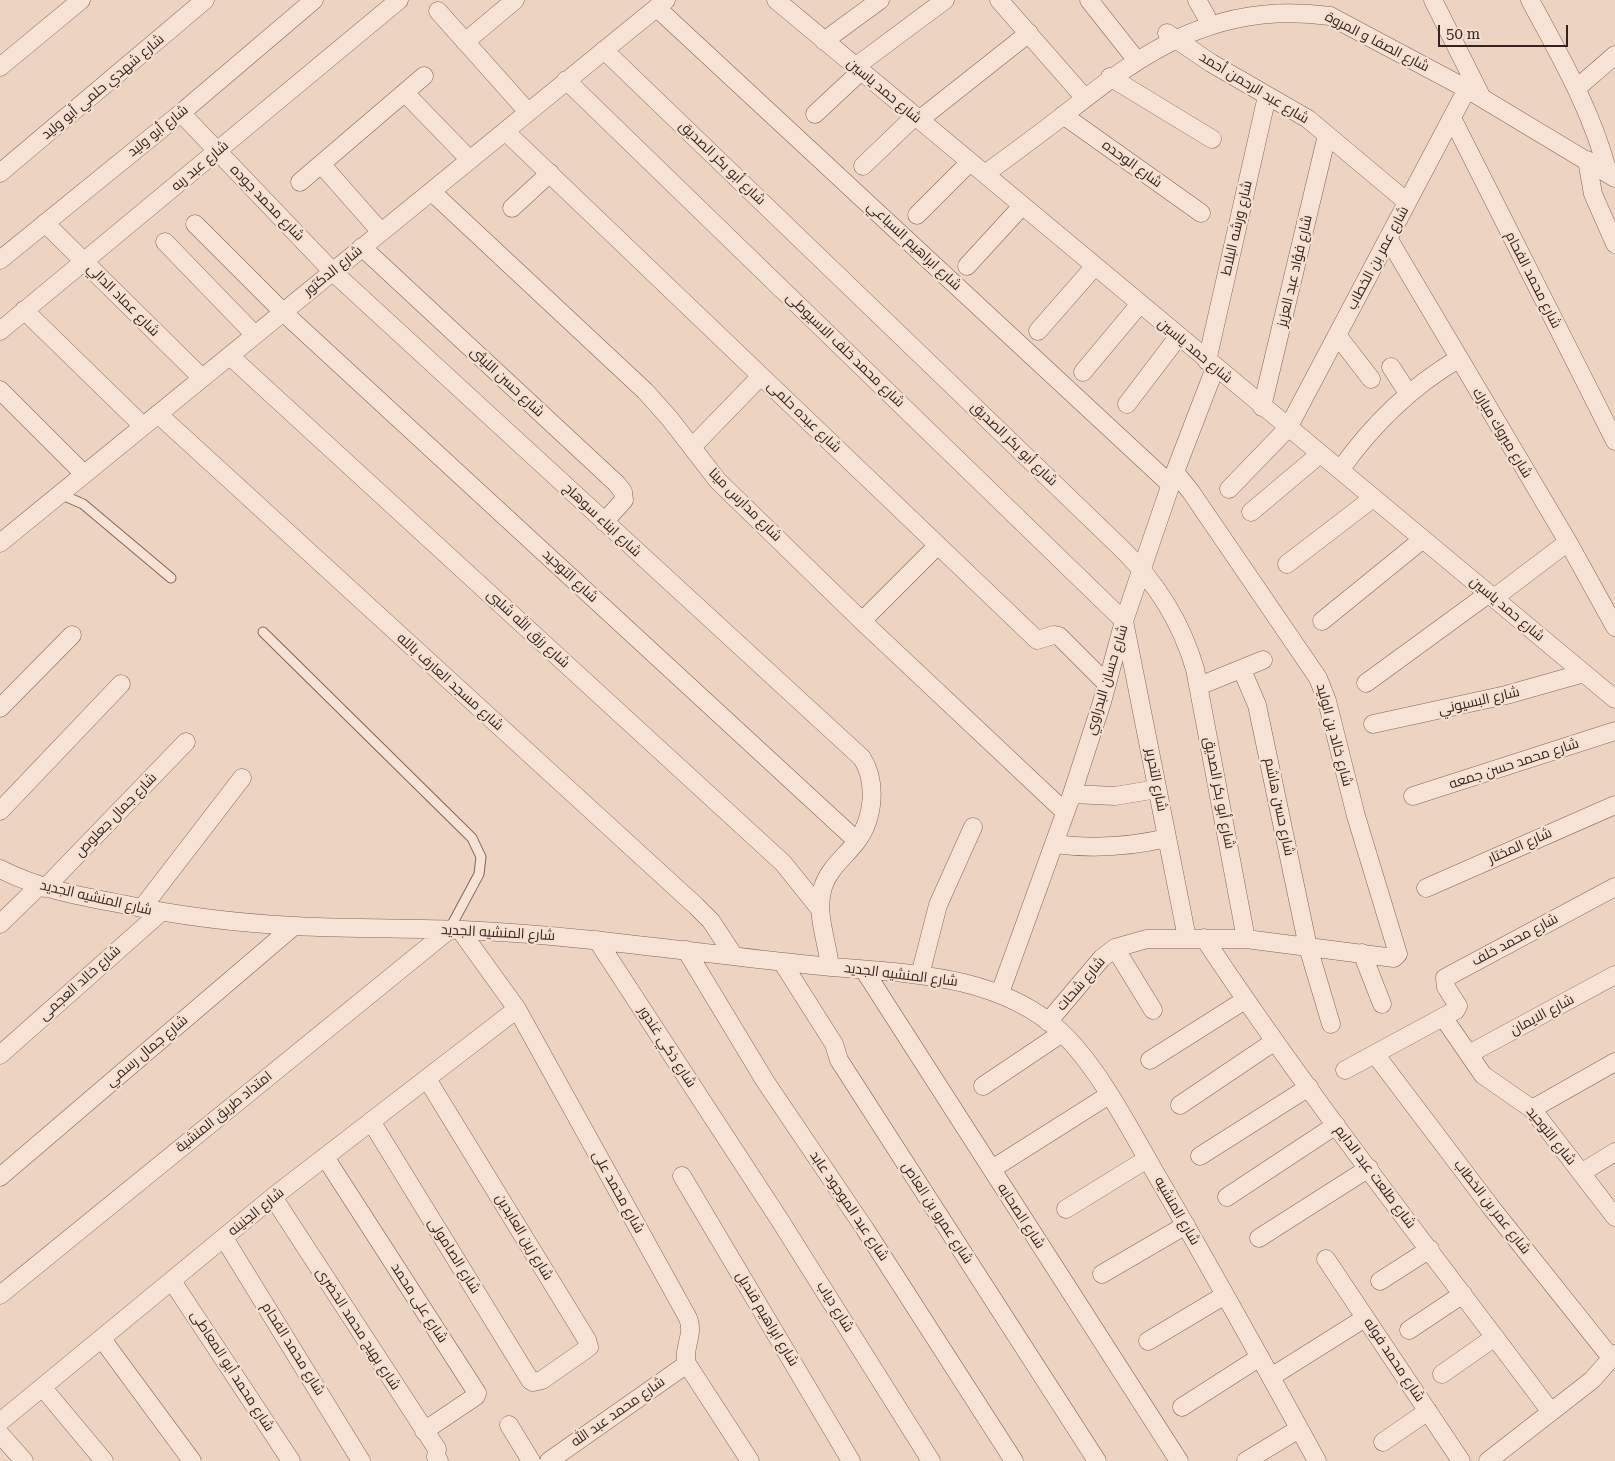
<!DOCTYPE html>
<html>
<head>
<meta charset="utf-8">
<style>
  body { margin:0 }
  #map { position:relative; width:1615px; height:1461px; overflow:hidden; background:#ecd3c2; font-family:"Roboto Serif",serif }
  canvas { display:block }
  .scale { position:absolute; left:1438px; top:25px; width:130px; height:22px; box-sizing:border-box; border:2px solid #35221e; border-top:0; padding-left:6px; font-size:15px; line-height:18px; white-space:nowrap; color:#35221e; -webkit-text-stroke:4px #f4e0d1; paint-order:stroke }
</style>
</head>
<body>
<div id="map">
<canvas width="1615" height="1461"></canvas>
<div class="scale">50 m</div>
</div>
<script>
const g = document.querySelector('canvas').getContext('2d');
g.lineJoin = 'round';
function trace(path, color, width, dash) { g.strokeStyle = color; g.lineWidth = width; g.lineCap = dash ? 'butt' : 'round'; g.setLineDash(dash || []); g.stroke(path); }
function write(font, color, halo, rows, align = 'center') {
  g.font = font + ' "Roboto Serif",Cairo,serif'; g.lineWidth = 4.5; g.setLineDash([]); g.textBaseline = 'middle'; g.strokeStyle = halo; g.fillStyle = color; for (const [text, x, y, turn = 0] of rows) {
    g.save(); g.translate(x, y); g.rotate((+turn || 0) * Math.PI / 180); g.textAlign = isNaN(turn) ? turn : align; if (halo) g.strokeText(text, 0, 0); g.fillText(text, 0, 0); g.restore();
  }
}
const service = new Path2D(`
  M60,494l23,10 88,74
  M263,632l209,206 9,19 -2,17 -30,56`);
const minor = new Path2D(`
  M776,0l839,699
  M999,0l85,97
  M1089,0l45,57
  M1197,0l9,16
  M1433,0l49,98
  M1530,0c30,56 62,111 78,173
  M657,8l514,477
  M438,11l90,101
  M1167,33l44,30 97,56 99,83
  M824,41l56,-41
  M465,42l50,-42
  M604,50l517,498c35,34 60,73 74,121l51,270
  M0,67l81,-67
  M855,67l90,-67
  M1110,77l102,62
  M566,80l558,541 63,317
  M1577,88l38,-33
  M405,93l65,67
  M181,113l151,158 530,487c15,24 12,60 -5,83 -11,15 -28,27 -34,46 -8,26 4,53 7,80
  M815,114l46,-43
  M1063,115l138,98
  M1452,118l163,323
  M919,120l110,-87
  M505,131l532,509 17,-5 5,1 48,48
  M1587,160l6,34 22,50
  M321,164l60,68
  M863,166l52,-50
  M0,173l205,-173
  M985,174c26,-19 53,-39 79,-59 80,-64 153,-115 266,-99l137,73 148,89
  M300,182l124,-106
  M432,192l213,199 25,28 48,62 144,140 203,191
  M512,208l38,-35
  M917,215l53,-53
  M45,223l157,155
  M195,224l88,88 574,529
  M1388,238l180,304 47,85
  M165,242l90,93
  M362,247l255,237 6,8 1,8 -20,22
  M0,260l181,-147 133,-113
  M967,266l55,-60
  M24,310l119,116
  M0,331l399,-331
  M1038,331l56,-64
  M1337,335l34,44
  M230,356l553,507 37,46
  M1207,361l60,-265
  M1391,367l17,26
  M1083,372l56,-67
  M0,390l84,84
  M1127,404l51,-67
  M1262,407l65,-272
  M158,414l538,492 15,15 23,35
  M692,447l69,-71
  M1340,470c32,-45 69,-82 118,-111
  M1229,489l59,-61 179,-339
  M1251,512l69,-58
  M0,543l666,-543
  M1287,564l86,-66
  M1494,598l74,-56
  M862,621l76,-76
  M1322,621l101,-82
  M1242,670l15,35 51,242 23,77
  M1366,683l122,-89
  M1199,686l64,-26
  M0,708l72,-73
  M1373,724l133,-29 78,-22
  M1072,794l43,2 42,-7
  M1413,796l202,-65
  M0,811l121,-127
  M1054,844c38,5 75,3 113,-6
  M0,869c39,20 79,27 122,35 57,12 115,19 173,22 56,3 112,2 168,4 116,5 232,23 348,35 86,9 181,5 249,66 38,35 71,100 97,145 55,94 108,190 160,285
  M45,888l141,-146
  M1426,888l189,-83
  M142,908l100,-130
  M0,924l39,-38
  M460,930l57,79 171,309c7,17 -6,30 -1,46l63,97
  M1204,938c108,163 230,317 347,474
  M597,940l184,282 150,239
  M1115,948l38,62
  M686,950l79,131 100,148 149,232
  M1362,953l20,51
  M782,962l52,82 5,16 258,401
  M864,970l315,491
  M920,975l18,-70 35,-78
  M1000,993l72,-199 30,-92 22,-81 51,-149 40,-104
  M1443,1017l40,58 49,34 83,108
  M1048,1022l54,-64 13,-10 32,-9h99l148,19 4,-4 -42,-138 -29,-115 -9,-23 -127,-186 -16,-20
  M1375,1054l115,152 122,153
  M1469,1054l146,-79
  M0,1055l161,-143
  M1150,1060l95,-60
  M1345,1070l111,-60 2,-4 -12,-19 -1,-9 170,-91
  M983,1086l79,-53
  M1180,1105l95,-64
  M1532,1109l83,-47
  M371,1121l159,259 3,2 9,-2 43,-30 4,-3 -2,-7 -160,-261
  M1200,1156l109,-69
  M325,1157l152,236 -1,3 -52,35
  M992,1169l117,-74
  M1581,1173l34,-21
  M682,1176l169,285
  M0,1177l294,-251
  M273,1197l164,252 -1,8 3,4
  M1227,1197l109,-72
  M1066,1209l81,-50
  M224,1238l137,223
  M1259,1238l110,-70
  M1326,1259l135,202
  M1102,1274l84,-49
  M172,1281l119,180
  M1380,1281l50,-32
  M0,1295l449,-365
  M1409,1330l54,-36
  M102,1339l90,122
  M1148,1341l77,-46
  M1442,1374l53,-37
  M1271,1377l94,-59
  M43,1388l61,73
  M1182,1407l78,-50
  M0,1422l273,-225 244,-188
  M509,1425l22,36
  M0,1434l24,27
  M1383,1442l45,-31
  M549,1461l138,-97
  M1246,1461l53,-32
  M1488,1461l104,-81 23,-26`);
const streetNames = [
  ["شارع الصفا و المروة",1377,42,27],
  ["شارع شهدي حلمي أبو وليد",103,87,-40],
  ["شارع عبد الرحمن أحمد",1254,88,31],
  ["شارع حمد ياسين",884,91,40],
  ["شارع أبو وليد",158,131,-39],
  ["شارع أبو بكر الصديق",722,163,44],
  ["شارع الوحده",1132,164,36],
  ["شارع عبد ربه",200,166,-40],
  ["شارع محمد جوده",267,203,46],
  ["شارع ورشه البلاط",1237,228,-77],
  ["شارع ابراهيم السباعي",914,246,43],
  ["شارع عمر بن الخطاب",1378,258,-62],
  ["شارع الدكتور",333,271,-39],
  ["شارع فؤاد عبد العزيز",1295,271,-77],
  ["شارع محمد الفحام",1533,280,63],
  ["شارع عماد الدالي",123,300,45],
  ["شارع محمد خلف الاسيوطى",845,350,44],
  ["شارع حمد ياسين",1195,351,40],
  ["شارع حسن الليثى",507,382,43],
  ["شارع عبده حلمى",804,417,44],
  ["شارع مبروك مبارك",1502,433,59],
  ["شارع أبو بكر الصديق",1014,444,44],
  ["شارع مدارس مينا",745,505,45],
  ["شارع ابناء سوهاج",602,520,43],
  ["شارع التوحيد",570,576,43],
  ["شارع حمد ياسين",1507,609,40],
  ["شارع رزق الله شلبى",528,629,43],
  ["شارع حسان البدراوي",1107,680,-73],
  ["شارع مسجد العارف بالله",450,682,42],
  ["شارع البسيوني",1479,701,-13],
  ["شارع خالد بن الوليد",1334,735,75],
  ["شارع محمد حسن جمعه",1514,764,-18],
  ["شارع التحرير",1156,780,79],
  ["شارع أبو بكر الصديق",1219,793,79],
  ["شارع حسن هاشم",1279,807,78],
  ["شارع جمال جعلوص",116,815,-46],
  ["شارع المختار",1520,846,-24],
  ["شارع المنشيه الجديد",96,898,13],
  ["شارع المنشيه الجديد",498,933,3],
  ["شارع محمد خلف",1515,940,-28],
  ["شارع المنشيه الجديد",901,975,7],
  ["شارع خالد العجمى",80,983,-42],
  ["شارع شحات",1081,984,-49],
  ["شارع الايمان",1542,1015,-28],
  ["شارع ذكي غندور",667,1047,57],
  ["شارع جمال رسمي",147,1051,-40],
  ["امتداد طريق المنشية",224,1112,-39],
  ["شارع التوحيد",1551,1136,51],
  ["شارع طلعت عبد الدايم",1375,1177,53],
  ["شارع محمد على",618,1192,61],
  ["شارع عبد الموجود عابد",849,1206,56],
  ["شارع عمر بن الخطاب",1492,1207,52],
  ["شارع المنشيه",1177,1211,60],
  ["شارع الجنينه",256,1212,-39],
  ["شارع عمرو بن العاص",937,1213,57],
  ["شارع الصحابه",1021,1216,57],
  ["شارع زين العابدين",524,1237,59],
  ["شارع الصامولى",454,1256,58],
  ["شارع على محمد",419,1303,57],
  ["شارع دياب",835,1307,58],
  ["شارع ابراهيم قنديل",767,1319,59],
  ["شارع بهيج محمد الخضرى",358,1329,57],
  ["شارع محمد الفحام",293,1349,58],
  ["شارع محمد فوله",1394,1360,56],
  ["شارع محمد أبو المعاطى",232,1371,57],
  ["شارع محمد عبد الله",618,1412,-35]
];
trace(service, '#85645a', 11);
trace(minor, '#85645a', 19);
trace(service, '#f7e3d5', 9);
trace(minor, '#f7e3d5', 18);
write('14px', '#35221e', '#f4e0d1', streetNames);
</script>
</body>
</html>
